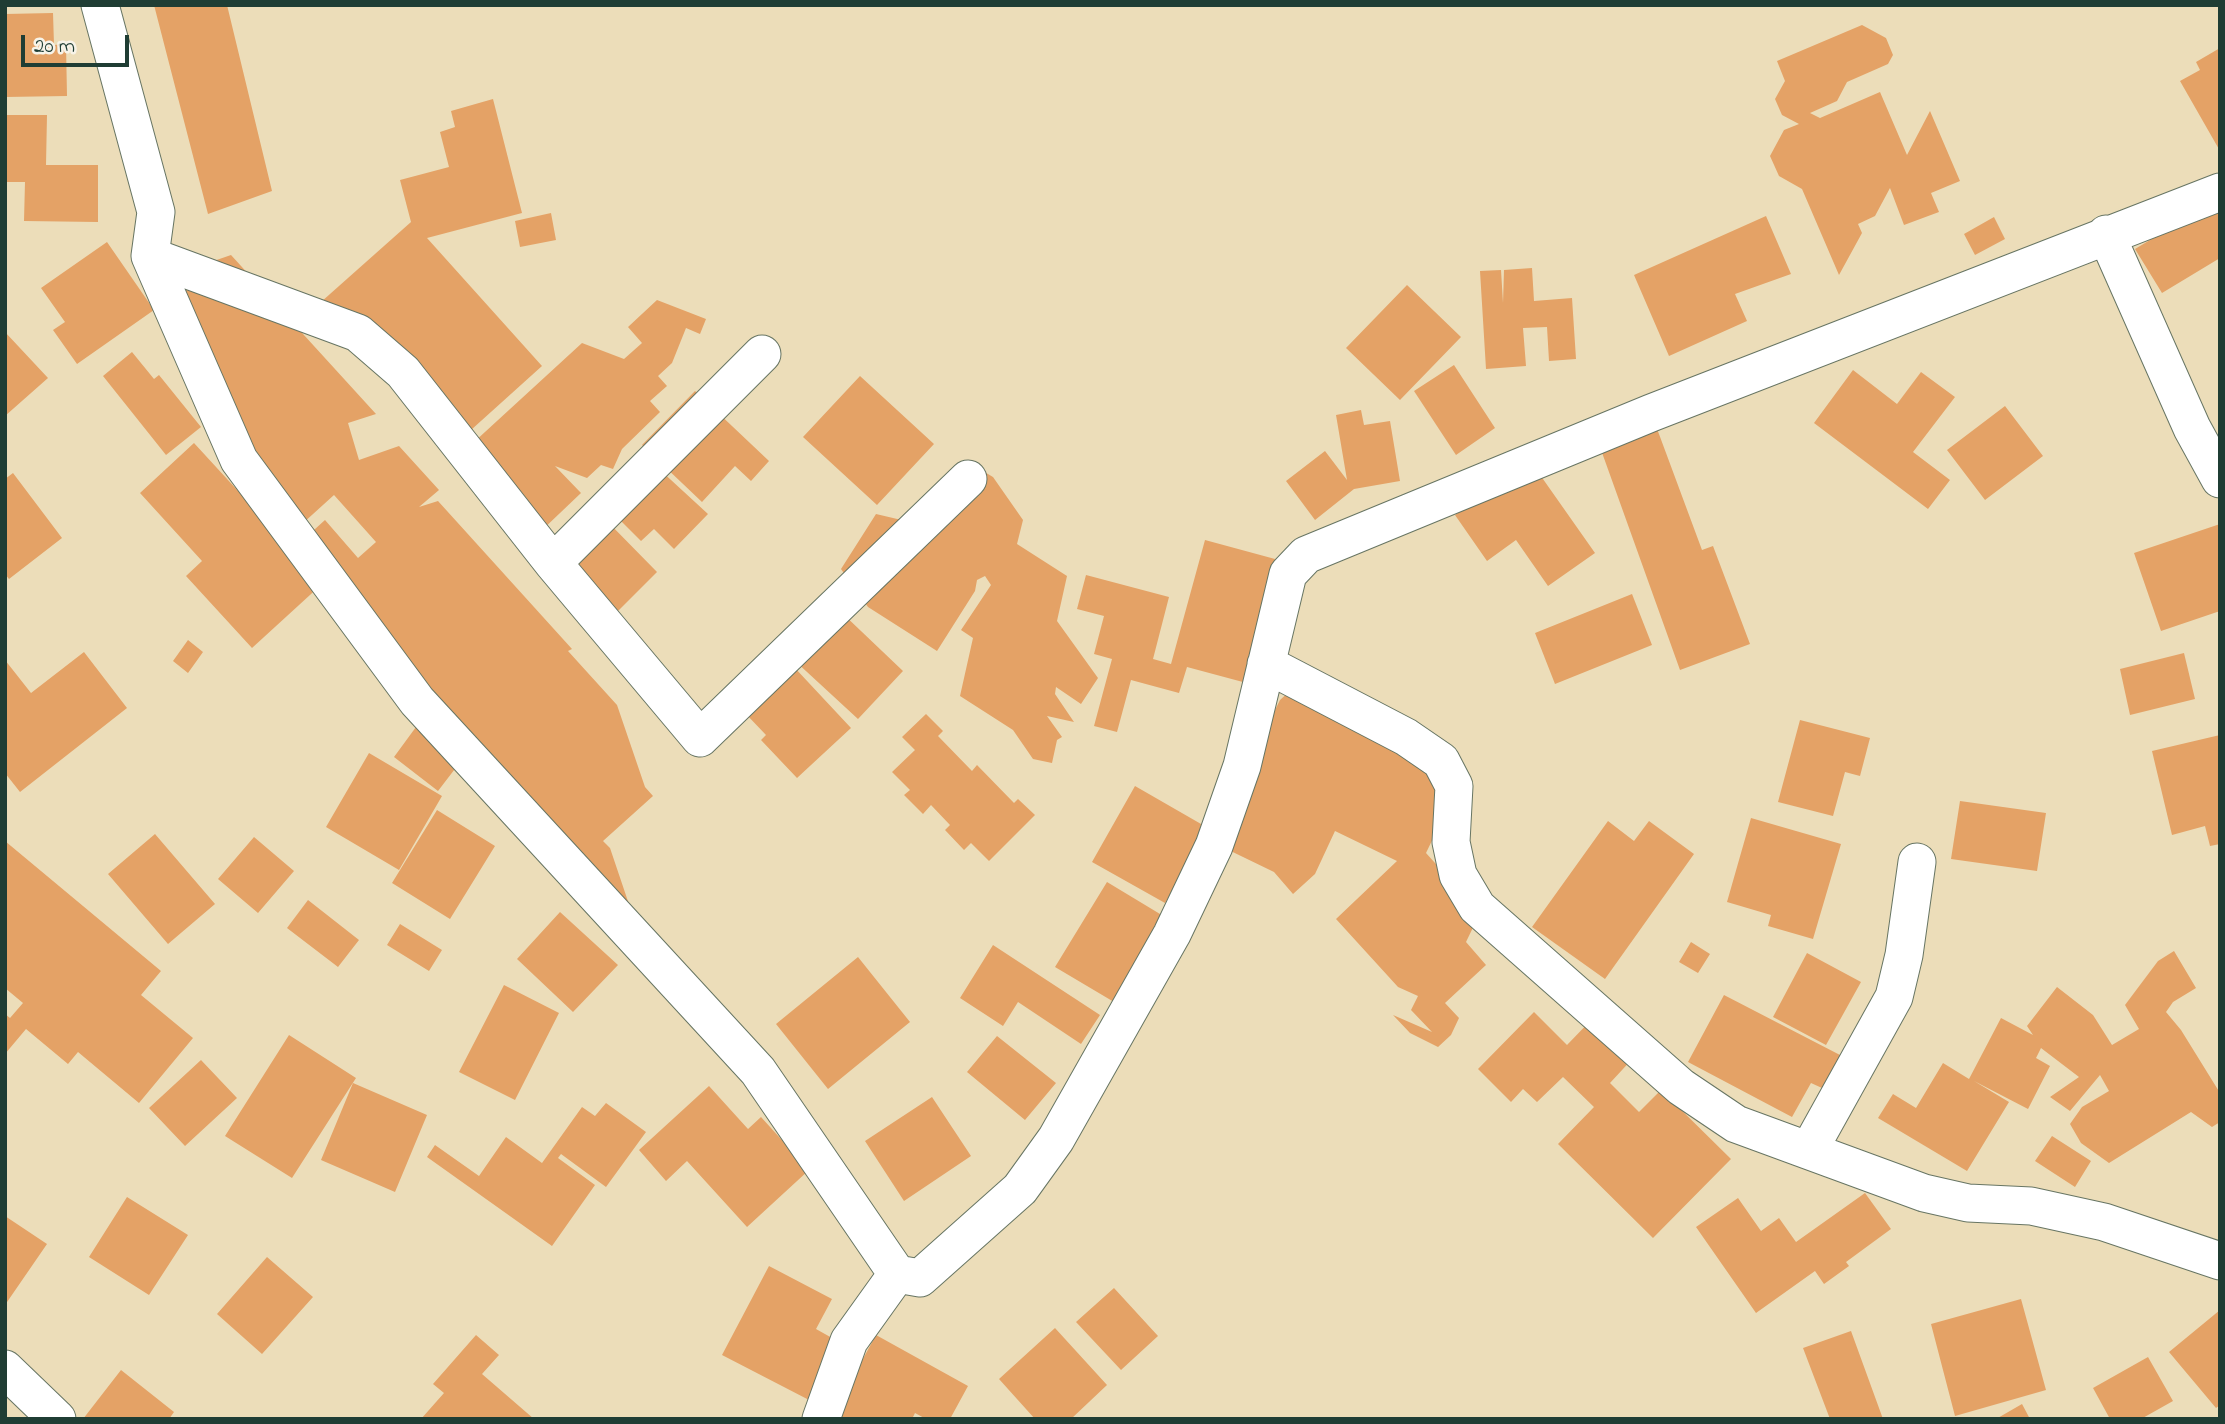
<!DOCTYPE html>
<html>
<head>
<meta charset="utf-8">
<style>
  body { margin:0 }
  #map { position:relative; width:2225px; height:1424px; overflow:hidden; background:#ecddb9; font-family:"Indie Flower",sans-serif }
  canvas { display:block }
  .frame { position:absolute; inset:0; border:7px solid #1f3d34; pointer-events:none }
  .scale { position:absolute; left:21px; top:35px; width:108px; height:32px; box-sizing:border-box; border:4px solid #1f3d34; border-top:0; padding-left:9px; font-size:21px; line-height:24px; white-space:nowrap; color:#1f3d34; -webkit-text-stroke:5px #f7f3e8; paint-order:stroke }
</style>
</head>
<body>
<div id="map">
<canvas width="2225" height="1424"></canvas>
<div class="frame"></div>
<div class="scale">20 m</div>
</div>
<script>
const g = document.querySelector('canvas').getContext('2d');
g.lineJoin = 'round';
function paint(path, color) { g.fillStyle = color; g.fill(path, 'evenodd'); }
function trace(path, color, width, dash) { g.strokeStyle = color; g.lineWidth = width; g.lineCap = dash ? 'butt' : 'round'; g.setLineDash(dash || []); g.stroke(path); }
const building = new Path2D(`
  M154,5h73l45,186 -64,23z
  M53,13l1,32 12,-1 1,52 -62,1v-83z
  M1862,25l24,13 7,17 -5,9 -41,18 -10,19 -27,12 10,5 60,-26 27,63 23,-44 30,70 -29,12 8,19 -35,13 -14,-37 -15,28 -17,8 4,9 -23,42 -37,-86 -23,-13 -9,-20 14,-26 15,-6 -17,-9 -7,-16 10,-18 -8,-20z
  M2220,48v103l-40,-70 20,-11 -4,-8z
  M493,99l29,114 -95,25 115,128 -91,82 -130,-146 90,-80 -11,-42 49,-13 -9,-35 15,-5 -4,-16z
  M5,115h42l-1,50h52v57l-74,-1 1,-39h-20z
  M2220,198v60l-58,35 -27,-44z
  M551,213l5,27 -36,7 -5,-26z
  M1766,216l25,58 -56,20 12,27 -78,35 -35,-81z
  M1994,217l11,22 -30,16 -11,-21z
  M107,242l47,68 -77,54 -24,-34 12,-8 -24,-34z
  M231,255l145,159 -28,9 11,37 40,-14 40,44 -20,17 19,-6 134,148 -4,2 49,54 28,82 8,9 -50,45 7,7 28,83 -316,-347 -70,64 -66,-72 16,-15 -62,-68 54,-50 123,134 -13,-38 21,-19 33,38 18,-16 -42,-47 -32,29 -107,-117 -42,-125z
  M1532,268l2,33 38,-3 4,61 -27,2 -2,-34 -24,1 3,38 -40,3 -6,-98 21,-1 2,33 1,-33z
  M1407,285l54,52 -61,63 -54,-52z
  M657,300l49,19 -6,15 -14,-6 -14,35 -14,13 9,10 -17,15 10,11 -38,37 -9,20 -12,-4 -14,13 -32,-12 26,27 -42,40 -66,-90 109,-100 42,16 18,-16 -14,-16z
  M5,332l43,46 -43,38z
  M132,352l22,27 5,-4 42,52 -35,28 -63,-79z
  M1454,365l41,63 -39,27 -42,-64z
  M1853,370l44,34 24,-32 34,25 -42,55 37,28 -22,29 -114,-86z
  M860,376l74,68 -57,61 -74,-68z
  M695,391l74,70 -18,20 -16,-15 -33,36 -60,-57z
  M2005,406l38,50 -58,44 -38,-50z
  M1361,410l3,15 26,-4 10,60 -46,8 -39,31 -29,-39 39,-30 22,29 -11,-65z
  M1656,426l46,124 11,-4 37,98 -70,26 -80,-223z
  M646,457l62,57 -34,35 -20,-20 -13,12 -39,-39z
  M1531,462l64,91 -47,33 -32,-46 -29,21 -32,-46z
  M976,467l17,10 30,43 -6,24 50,32 -10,45 41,57 -17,26 -25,-17 -1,7 19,28 -27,-6 15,21 -5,3 -5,23 -19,-4 -20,-29 -53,-34 13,-58 -12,-8 30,-45 -6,-9 -8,4 -2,11 -38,60 -69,-44 -27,-38 35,-55 34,8z
  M13,473l49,65 -53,41 -4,-5v-95z
  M603,517l54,55 -48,48 -54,-56z
  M2220,524v87l-59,20 -27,-78z
  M1205,540l70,19 -16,62 -5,64 -67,-18 -8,26 -48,-13 -14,52 -23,-6 18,-67 -18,-5 10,-38 -27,-7 9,-34 83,22 -16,62 18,5z
  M1632,594l20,51 -97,39 -20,-51z
  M840,611l63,60 -45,48 -64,-59z
  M188,640l15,12 -15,21 -15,-12z
  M84,652l43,56 -107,84 -15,-19v-113l26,33z
  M2184,653l11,46 -65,16 -10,-46z
  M794,667l57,61 -54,50 -36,-38 5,-5 -21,-22z
  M1302,680l159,100 -35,73 54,60 -14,29 20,23 -41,38 14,15 -8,17 -13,12 -28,-14 -17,-18 39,17 -21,-22 7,-14 -20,-9 -62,-68 61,-58 -62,-30 -20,43 -22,20 -19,-22 -64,-31 70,-141z
  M926,714l17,17 -5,5 34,35 5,-6 37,38 4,-4 17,16 -46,46 -18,-18 -7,7 -19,-20 5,-5 -19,-20 -8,9 -19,-19 6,-5 -18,-18 23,-22 -13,-13z
  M1800,720l70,18 -10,38 -15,-4 -12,44 -55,-14z
  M416,727l45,34 -23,30 -44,-34z
  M2220,735v109l-10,2 -5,-20 -33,9 -20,-84z
  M369,753l73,43 -43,74 -73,-43z
  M1135,786l73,42 -43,75 -73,-41z
  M1960,801l86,12 -9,58 -86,-12z
  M437,810l58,36 -45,73 -58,-36z
  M1751,818l90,26 -28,95 -45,-13 3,-11 -44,-13z
  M1608,821l26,20 15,-20 45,33 -89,125 -73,-52z
  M155,834l60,70 -47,40 -60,-70z
  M254,837l40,34 -36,42 -40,-34z
  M5,841l156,130 -20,24 52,43 -54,65 -61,-51 -10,12 -42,-35 -21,25v-40l5,4 13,-15 -18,-15z
  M1107,882l58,35 -51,85 -59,-35z
  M308,900l51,40 -21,27 -51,-39z
  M560,912l58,53 -45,47 -56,-53z
  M400,924l42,26 -13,21 -42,-26z
  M1691,942l19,12 -12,19 -19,-11z
  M993,945l107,70 -19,29 -63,-42 -15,24 -43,-28z
  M2174,951l22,37 -23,14 -7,10 15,18 39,63v29l-8,5 -21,-15 -82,51 -28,-20 -11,-19 12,-17 27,-16 -9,-16 -30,36 -20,-14 29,-20 -38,-29 -5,10 14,8 -22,43 -54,-28 35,21 -42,69 -89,-53 15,-24 23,14 27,-45 26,16 32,-61 32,17 -6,-9 30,-39 36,28 19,30 27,-16 -14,-24 33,-44z
  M1807,953l54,29 -35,63 -53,-28z
  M858,957l52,65 -82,67 -52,-65z
  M504,985l55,28 -44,87 -56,-28z
  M1724,995l116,60 -18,33 -11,-5 -19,34 -104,-55z
  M1534,1012l33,33 28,-29 40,40 -25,27 29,29 22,-22 70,69 -78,79 -95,-94 36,-37 -31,-30 -26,25 -14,-13 -12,13 -33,-33z
  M289,1035l67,43 -64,100 -67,-42z
  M997,1036l59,47 -31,37 -58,-48z
  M201,1060l36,38 -52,48 -36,-38z
  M353,1083l74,32 -32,77 -74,-32z
  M709,1086l39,43 13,-12 48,53 -62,57 -60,-66 -21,20 -27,-31z
  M932,1097l39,59 -67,45 -39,-60z
  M606,1103l40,29 -40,55 -45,-33 -3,4 37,27 -43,61 -125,-89 8,-12 44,31 27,-39 36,26 40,-56 13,9z
  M2052,1136l39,25 -16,26 -40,-26z
  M1865,1193l26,36 -45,33 3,4 -25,18 -9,-13 -59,42 -60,-86 42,-29 23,33 18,-13 17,24z
  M127,1197l61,38 -39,60 -60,-38z
  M5,1216l42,28 -42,61z
  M267,1257l46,40 -51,57 -45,-40z
  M769,1266l63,33 -16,30 25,14 -30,58 -89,-46z
  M1114,1288l44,48 -37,34 -45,-48z
  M2021,1299l25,91 -91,26 -24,-92z
  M2220,1310v95l-4,3 -47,-56z
  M1055,1328l52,57 -36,34h-36l-36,-40z
  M1851,1331l32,88h-53l-27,-71z
  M476,1335l23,20 -17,19 52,45h-113l23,-26 -11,-9z
  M876,1335l92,51 -18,33h-24l-11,-6 -3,6h-82z
  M2148,1357l25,44 -32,18h-31l-17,-31z
  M121,1370l53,42 -5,7h-86z
  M2022,1404l8,15h-34z`);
const minor = new Path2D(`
  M100,5l56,207 -6,44 89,204 178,241 341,370 139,203 23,4 100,-89 36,-50 116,-205 42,-88 28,-80 46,-192 18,-19 345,-142 569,-221
  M2106,234l86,194 28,51
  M150,256l208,77 45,39 150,191 147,175 268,-259
  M553,563l209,-209
  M1266,664l140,73 35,24 13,25 -3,56 7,33 19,32 204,180 55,37 188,69 44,10 63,3 73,16 116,39
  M1809,1150l85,-153 10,-42 13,-93
  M5,1369l52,50
  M821,1419l28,-78 48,-67`);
paint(building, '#e4a266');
trace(minor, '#677563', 39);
trace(minor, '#fff', 37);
</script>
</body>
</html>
